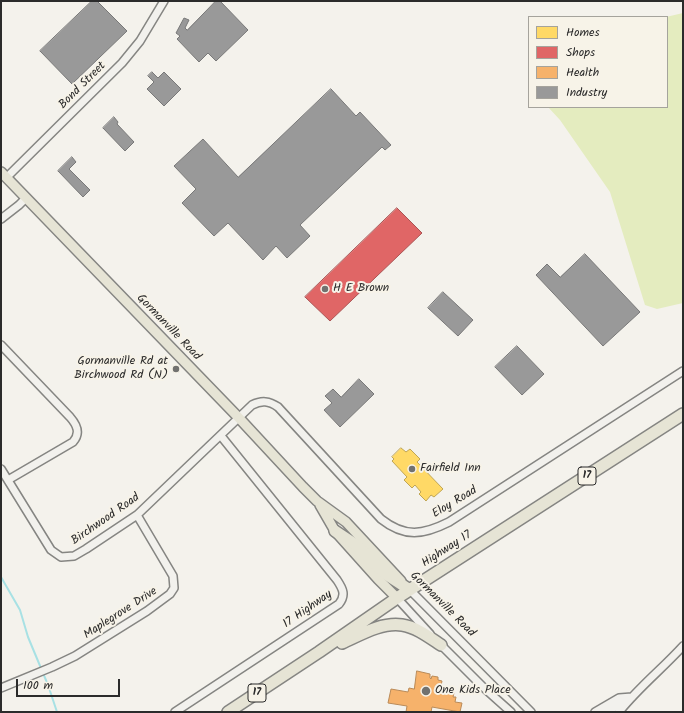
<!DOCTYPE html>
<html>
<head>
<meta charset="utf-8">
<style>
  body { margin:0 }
  #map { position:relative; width:684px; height:713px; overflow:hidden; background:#f4f2ec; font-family:Kalam,sans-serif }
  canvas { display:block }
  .frame { position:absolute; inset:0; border:2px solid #2b2b2b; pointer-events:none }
  .legend { position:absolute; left:528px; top:16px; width:140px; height:92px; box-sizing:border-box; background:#f7f3e8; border:1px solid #a5a39c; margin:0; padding:5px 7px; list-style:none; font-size:12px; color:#2b2b2b }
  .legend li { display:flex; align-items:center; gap:8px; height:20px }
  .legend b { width:20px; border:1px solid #a5a39c }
  .scale { position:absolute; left:16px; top:679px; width:104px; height:18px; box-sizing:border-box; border:2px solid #2b2b2b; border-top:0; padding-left:5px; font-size:12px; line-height:14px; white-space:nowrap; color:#2b2b2b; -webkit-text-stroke:3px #f7f3e8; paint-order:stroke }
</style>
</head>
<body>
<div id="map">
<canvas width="684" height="713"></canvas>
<div class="frame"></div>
<ul class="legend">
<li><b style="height:11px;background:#ffd966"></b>Homes</li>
<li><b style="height:11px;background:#e06666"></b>Shops</li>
<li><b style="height:11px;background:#f6b26b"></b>Health</li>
<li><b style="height:11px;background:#999"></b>Industry</li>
</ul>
<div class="scale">100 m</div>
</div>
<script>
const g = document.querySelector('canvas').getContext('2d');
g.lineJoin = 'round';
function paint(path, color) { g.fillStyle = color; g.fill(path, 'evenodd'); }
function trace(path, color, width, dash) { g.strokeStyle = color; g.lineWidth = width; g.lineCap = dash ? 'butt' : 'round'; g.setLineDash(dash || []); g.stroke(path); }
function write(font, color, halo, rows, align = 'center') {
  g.font = font + ' Kalam,sans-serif'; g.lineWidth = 4; g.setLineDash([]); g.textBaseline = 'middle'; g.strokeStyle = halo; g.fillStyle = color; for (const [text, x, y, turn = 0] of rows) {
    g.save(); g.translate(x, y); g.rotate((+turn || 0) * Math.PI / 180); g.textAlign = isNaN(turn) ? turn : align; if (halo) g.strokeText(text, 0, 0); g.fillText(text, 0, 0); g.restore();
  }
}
const green = new Path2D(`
  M683,13v290l-26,6 -12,-4 -35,-113 -50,-72 -12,-13h119l-1,-90z`);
const homes = new Path2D(`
  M401,448l5,4 4,-3 10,10 -3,3 26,27 -9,8 -3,-2 -5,6 -7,-7 2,-2 -6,-7 -3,3 -8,-8 3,-3 -15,-16 2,-2 -2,-2z`);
const shops = new Path2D(`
  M397,208l25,25 -92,88 -25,-24z`);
const health = new Path2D(`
  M417,671l13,3v4l1,1 1,-3 6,1v3l4,1 -2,9 14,3 -1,4h3l-1,5 7,1 -2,9 -28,-5 -1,5h-25l1,-6 -19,-3 3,-14 17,3 1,-4 5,1z`);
const industry = new Path2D(`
  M92,1h5l30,30 -55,53 -32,-33z
  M216,1h4l28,29 -32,31 -8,-8 -9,9 -22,-23 3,-3 -4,-3 8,-15 5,2 -4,8 2,2z
  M152,72l6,6 6,-6 17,17 -17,17 -17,-17 7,-7 -6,-6z
  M331,89l25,27 4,-4 31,33 -6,5 -3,-3 -82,78 10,11 -23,22 -11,-12 -13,14 -35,-37 -14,13 -32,-33 14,-14 -22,-23 29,-27 35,38z
  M114,117l4,5 -1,2 17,18 -9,9 -22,-23z
  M72,157l4,5 -7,7 21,21 -7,7 -25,-26z
  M585,254l55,58 -37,34 -67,-71 11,-11 13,13z
  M443,292l30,28 -15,16 -30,-28z
  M517,346l27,28 -22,21 -27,-28z
  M359,379l15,15 -34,33 -16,-17 8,-7 -7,-7 8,-7 8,8z`);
const stream = new Path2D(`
  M1,577l19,33 8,27 20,48 9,27`);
const minor = new Path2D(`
  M6,178l116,-115 18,-22 24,-40
  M1,219l18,-14 7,-7
  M1,345l69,72c7,8 11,16 3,25l-65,38
  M1,469l50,81 10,7 13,-1 12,-7 51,-34 115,-110c10,-5 17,-4 26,2l103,112c24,19 42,16 68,3l234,-151
  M410,590l121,122
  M397,598l33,36
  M439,643l44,44 28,25
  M1,688l51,-21 23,-11 72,-45 23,-17 4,-6 -1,-12 -36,-61
  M175,712l164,-108c7,-9 4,-15 -2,-24l-116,-144
  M595,712l24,-14 13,-1
  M607,712l19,-12
  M619,712c19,-24 43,-43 64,-66`);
const major = new Path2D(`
  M1,172l238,246 64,69 14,14 29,21 55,59
  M320,505l15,26 43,48 19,19`);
const highway = new Path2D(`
  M335,531l24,16 25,26 26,17
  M342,643c18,-8 39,-21 60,-18 14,2 27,12 39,20
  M228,712l91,-60 78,-54 286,-184`);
const markers = [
  [325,289,4,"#71716f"],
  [176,369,4,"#71716f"],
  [412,469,4,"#71716f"],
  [426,691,5,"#71716f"]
];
const shields = [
  [587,476,18],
  [257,693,18]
];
const shieldNames = [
  ["17",587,476],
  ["17",257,693]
];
const streetNames = [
  ["Bond Street",83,86,-45],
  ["Gormanville Road",168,328,46],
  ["Eloy Road",455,503,-31],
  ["Birchwood Road",106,520,-35],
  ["Highway 17",447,550,-33],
  ["Gormanville Road",442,605,45],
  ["17 Highway",308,610,-35],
  ["Maplegrove Drive",121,614,-33]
];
const poiNames = [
  ["H E Brown",333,289],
  ["Gormanville Rd at",168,362,"right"],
  ["Birchwood Rd (N)",168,376,"right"],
  ["Fairfield Inn",420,469],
  ["One Kids Place",435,691]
];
paint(green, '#e4ecbf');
paint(homes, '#ffd966');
trace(homes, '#bfa554', 1);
paint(shops, '#e06666');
trace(shops, '#aa5454', 1);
paint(health, '#f6b26b');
trace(health, '#b98a58', 1);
paint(industry, '#999');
trace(industry, '#787878', 1);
trace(stream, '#a8e1e4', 2);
trace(minor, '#858582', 10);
trace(major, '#858582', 12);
trace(highway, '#858582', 14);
trace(minor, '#f2f1ed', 7);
trace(major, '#e6e4d5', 9);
trace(highway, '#e6e4d5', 11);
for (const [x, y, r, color] of markers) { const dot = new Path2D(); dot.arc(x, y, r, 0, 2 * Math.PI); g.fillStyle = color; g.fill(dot); trace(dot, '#f7f3e8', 1.5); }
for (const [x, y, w] of shields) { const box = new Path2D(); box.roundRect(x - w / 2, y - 9, w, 18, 3); g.fillStyle = '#f7f3e8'; g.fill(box); trace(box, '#2b2b2b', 1); }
write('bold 11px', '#2b2b2b', null, shieldNames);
write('12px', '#2b2b2b', '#f7f3e8', streetNames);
write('12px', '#2b2b2b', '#f7f3e8', poiNames, 'left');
</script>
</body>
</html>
